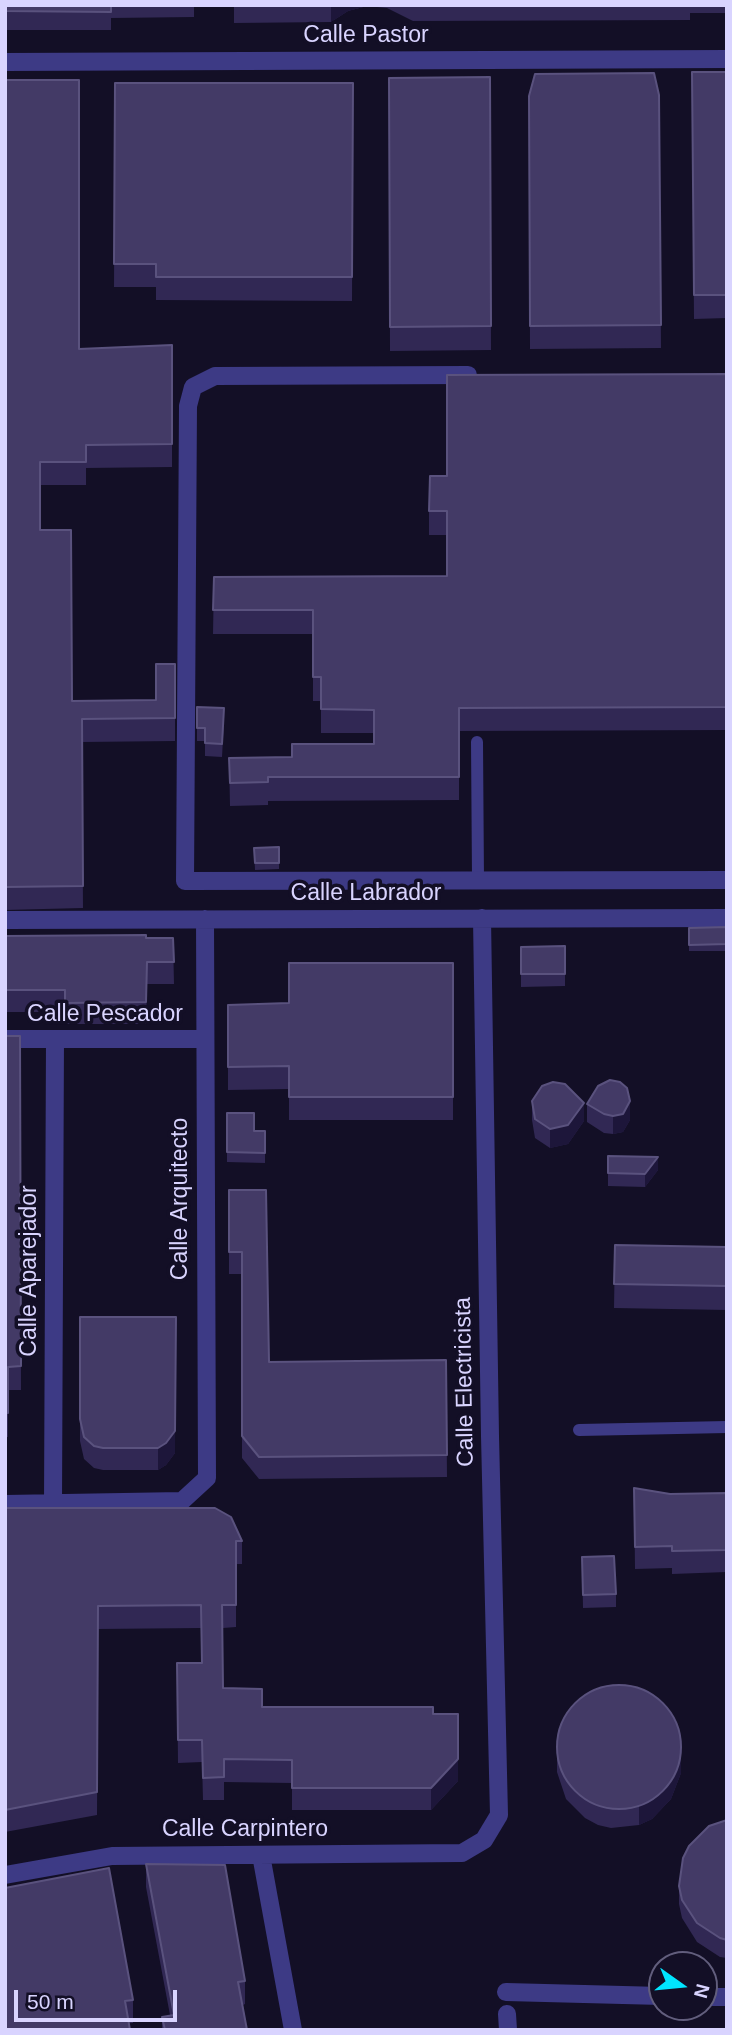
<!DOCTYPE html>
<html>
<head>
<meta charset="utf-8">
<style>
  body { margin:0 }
  #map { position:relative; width:732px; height:2035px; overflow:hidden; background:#130f26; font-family:Helvetica,sans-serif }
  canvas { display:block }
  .frame { position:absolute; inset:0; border:7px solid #d9d4ff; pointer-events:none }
  .north { position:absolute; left:648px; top:1951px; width:70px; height:70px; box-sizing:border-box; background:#130f26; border:2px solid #625e7d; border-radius:50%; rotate:105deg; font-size:19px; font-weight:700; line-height:28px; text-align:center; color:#d9d4ff }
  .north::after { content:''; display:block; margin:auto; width:24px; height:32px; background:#00e5ff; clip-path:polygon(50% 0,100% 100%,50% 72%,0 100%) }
  .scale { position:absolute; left:14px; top:1990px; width:163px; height:32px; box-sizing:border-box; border:4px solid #d9d4ff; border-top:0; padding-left:9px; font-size:21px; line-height:24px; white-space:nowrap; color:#d9d4ff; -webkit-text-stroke:5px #130f26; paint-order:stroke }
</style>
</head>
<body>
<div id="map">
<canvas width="732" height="2035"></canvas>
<div class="frame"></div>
<div class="north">N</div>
<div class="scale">50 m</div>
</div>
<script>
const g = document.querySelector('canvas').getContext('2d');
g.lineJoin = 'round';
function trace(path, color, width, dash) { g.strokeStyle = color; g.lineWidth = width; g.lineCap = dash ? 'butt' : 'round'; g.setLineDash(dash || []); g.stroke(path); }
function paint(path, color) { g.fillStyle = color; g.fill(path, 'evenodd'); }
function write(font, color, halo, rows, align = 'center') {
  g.font = font + ' Helvetica,sans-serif'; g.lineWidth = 7; g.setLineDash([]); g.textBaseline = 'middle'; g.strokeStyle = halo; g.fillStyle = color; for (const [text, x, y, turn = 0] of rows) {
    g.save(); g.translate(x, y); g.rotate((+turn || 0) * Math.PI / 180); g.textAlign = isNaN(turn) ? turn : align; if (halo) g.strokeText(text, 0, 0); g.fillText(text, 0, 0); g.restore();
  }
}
const lane = new Path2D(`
  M477,742l1,138
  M579,1430l148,-3`);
const street = new Path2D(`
  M5,62l722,-3
  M468,375l-253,1 -22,11 -5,19 -3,475 542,-1
  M5,920l722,-2
  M5,1039h200
  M53,1503l2,-464
  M5,1504l177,-3 25,-23 -2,-559
  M261,1855l32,175
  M5,1875l107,-19 350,-3 22,-13 15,-25 -9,-379 -8,-518
  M506,1992l156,4
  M704,1997h23
  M507,2014l1,16`);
const wall = new Path2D(`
  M5,5h189v12l-83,1v12h-106z
  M234,5h493v8h-37v7l-277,1 -26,-13 -20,-2 -19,5 -17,11 -97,1z
  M692,72h35v246l-33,1z
  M490,77l1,273 -101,1 -1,-273z
  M5,80l74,269 93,-4v122l-86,1v17h-46v45l32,171 84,-1 19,-36v77l-93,1 1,166 -78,2z
  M115,83h238l-1,218 -196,-1v-13h-42z
  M659,95l2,253 -131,1 -1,-253z
  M727,374v356l-268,1v69l-191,1v4l-38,1 -1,-48 63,-1 82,-13v-11h-53v-32h-8v-67h-100l1,-57 233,-1v-41h-18v-24l18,-35z
  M197,707l27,14 -2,36 -17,-1v-15h-8z
  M279,847v22l-24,1 -1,-22z
  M727,927v24h-38v-23z
  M5,936l168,2 1,46h-27l-1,40h-81v-12h-60z
  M565,946v40l-44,1v-40z
  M453,963v157h-164v-31l-61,1v-85l61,-2z
  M5,1036h15l1,354h-13v47h-3z
  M532,1101l52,20 -16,23 -18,4 -15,-10 -3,-18z
  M587,1104l43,16 -7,12 -10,2 -9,-1 -17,-11z
  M227,1113l27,18h11v32l-38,-1z
  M608,1156l50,14 -13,17 -37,-1z
  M229,1190l40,172 177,-2 1,117 -188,2 -17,-21v-184h-13z
  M615,1245l112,2v63l-113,-2z
  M80,1317l95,136 -9,12 -8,5h-55l-9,-2 -10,-9 -4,-18z
  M634,1488l36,6 57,-1v79l-55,2v-6l-37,1z
  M5,1508l237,33v23h-6v63l-13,1v60l39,19 171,7 25,67 -27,29h-139v-27l-68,-1v18h-21l-1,-38 -24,1 -1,-100h24v-35l-103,1 -1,186 -92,17z
  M582,1557l34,37v13l-33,1z
  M557,1740l124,33 -10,26 -19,20 -13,6 -28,3 -13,-3 -13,-7 -19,-19 -9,-27z
  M727,1820v138l-7,-1 -23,-15 -15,-24 -3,-14v-18z
  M146,1864l99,117v23l-2,1 4,25h-85v-13l8,-2 -24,-128z
  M133,2000v23l-128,7z`);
const shadedWall = new Path2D(`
  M331,5h36v1l-19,5 -17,11z
  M630,1101v19l-7,12 -10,2v-18z
  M584,1103v18l-16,23 -18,4v-19z
  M658,1157v13l-13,17v-13z
  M176,1317l-1,136 -9,12 -8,5v-22z
  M458,1714v67l-27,29v-22z
  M681,1755v18l-10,26 -19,20 -13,6v-19z`);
const building = new Path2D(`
  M5,5h106v7l-106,-1z
  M692,72h35v223h-33z
  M654,73l5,22 2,230 -131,1 -1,-230 6,-22z
  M490,77l1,249 -101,1 -1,-249z
  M5,80h74v269l93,-4v99l-86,1v17h-46v68h31l1,171 84,-1v-36h19v54l-93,1 1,167 -78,1z
  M115,83h238l-1,194h-196v-13h-42z
  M727,374v333l-268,1v69h-191v5l-38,1 -1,-25 63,-1v-13h82v-34l-53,-1v-32h-8v-67h-100l1,-33 233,-1v-65h-18l1,-35h17v-101z
  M197,707l27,1 -2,36 -17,-1v-15h-8z
  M279,847v16h-24l-1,-15z
  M727,927v17l-38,1v-17z
  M146,935v3h27l1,24h-27l-1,40 -81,1v-13h-60v-54z
  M565,946v28h-44v-27z
  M289,963h164v134h-164v-31l-61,1v-62l61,-2z
  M5,1036h15l1,330 -13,1v46h-3z
  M610,1080l10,2 7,6 3,13 -7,13 -10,2 -9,-2 -17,-10 11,-18z
  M553,1082l12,2 19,19 -16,22 -18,4 -15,-10 -3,-18 10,-15z
  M227,1113h27v18h11v22l-38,-1z
  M608,1156l50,1 -13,17 -37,-1z
  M229,1190h37l3,172 177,-2 1,95 -188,2 -17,-21v-184h-13z
  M615,1245l112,2v39l-113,-2z
  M80,1317h96l-1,114 -9,12 -8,5h-55l-9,-2 -10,-9 -4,-18z
  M634,1488l36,6 57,-1v57l-55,1v-5l-37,1z
  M5,1508h210l16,9 11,24h-6v64h-14l1,83 39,1v18h171v7h25v45l-27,29h-139v-28l-68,-1v18l-21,1 -1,-38h-24l-1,-77h25l-1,-58 -103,1 -1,186 -92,18z
  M614,1556l2,38 -33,1 -1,-38z
  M557 1747a62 62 0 1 1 124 0a62 62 0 1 1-124 0Z
  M727,1820v120l-7,-2 -23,-15 -15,-23 -3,-14 4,-28 6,-12 20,-20z
  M146,1864l79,1 20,116 -7,1 9,48h-82l-3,-13 12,-2z
  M109,1868l24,132 -8,1 5,29h-125v-142z`);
const streetNames = [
  ["Calle Pastor",366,36],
  ["Calle Labrador",366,894],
  ["Calle Pescador",105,1015],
  ["Calle Arquitecto",181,1199,-90],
  ["Calle Aparejador",30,1271,-90],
  ["Calle Electricista",465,1382,-91],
  ["Calle Carpintero",245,1830]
];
trace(lane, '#3d3a85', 12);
trace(street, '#3d3a85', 18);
paint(wall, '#312854');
paint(shadedWall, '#1d163a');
paint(building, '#433a66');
trace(building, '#5a527e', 2);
write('23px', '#d9d4ff', '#130f26', streetNames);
</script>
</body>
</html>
